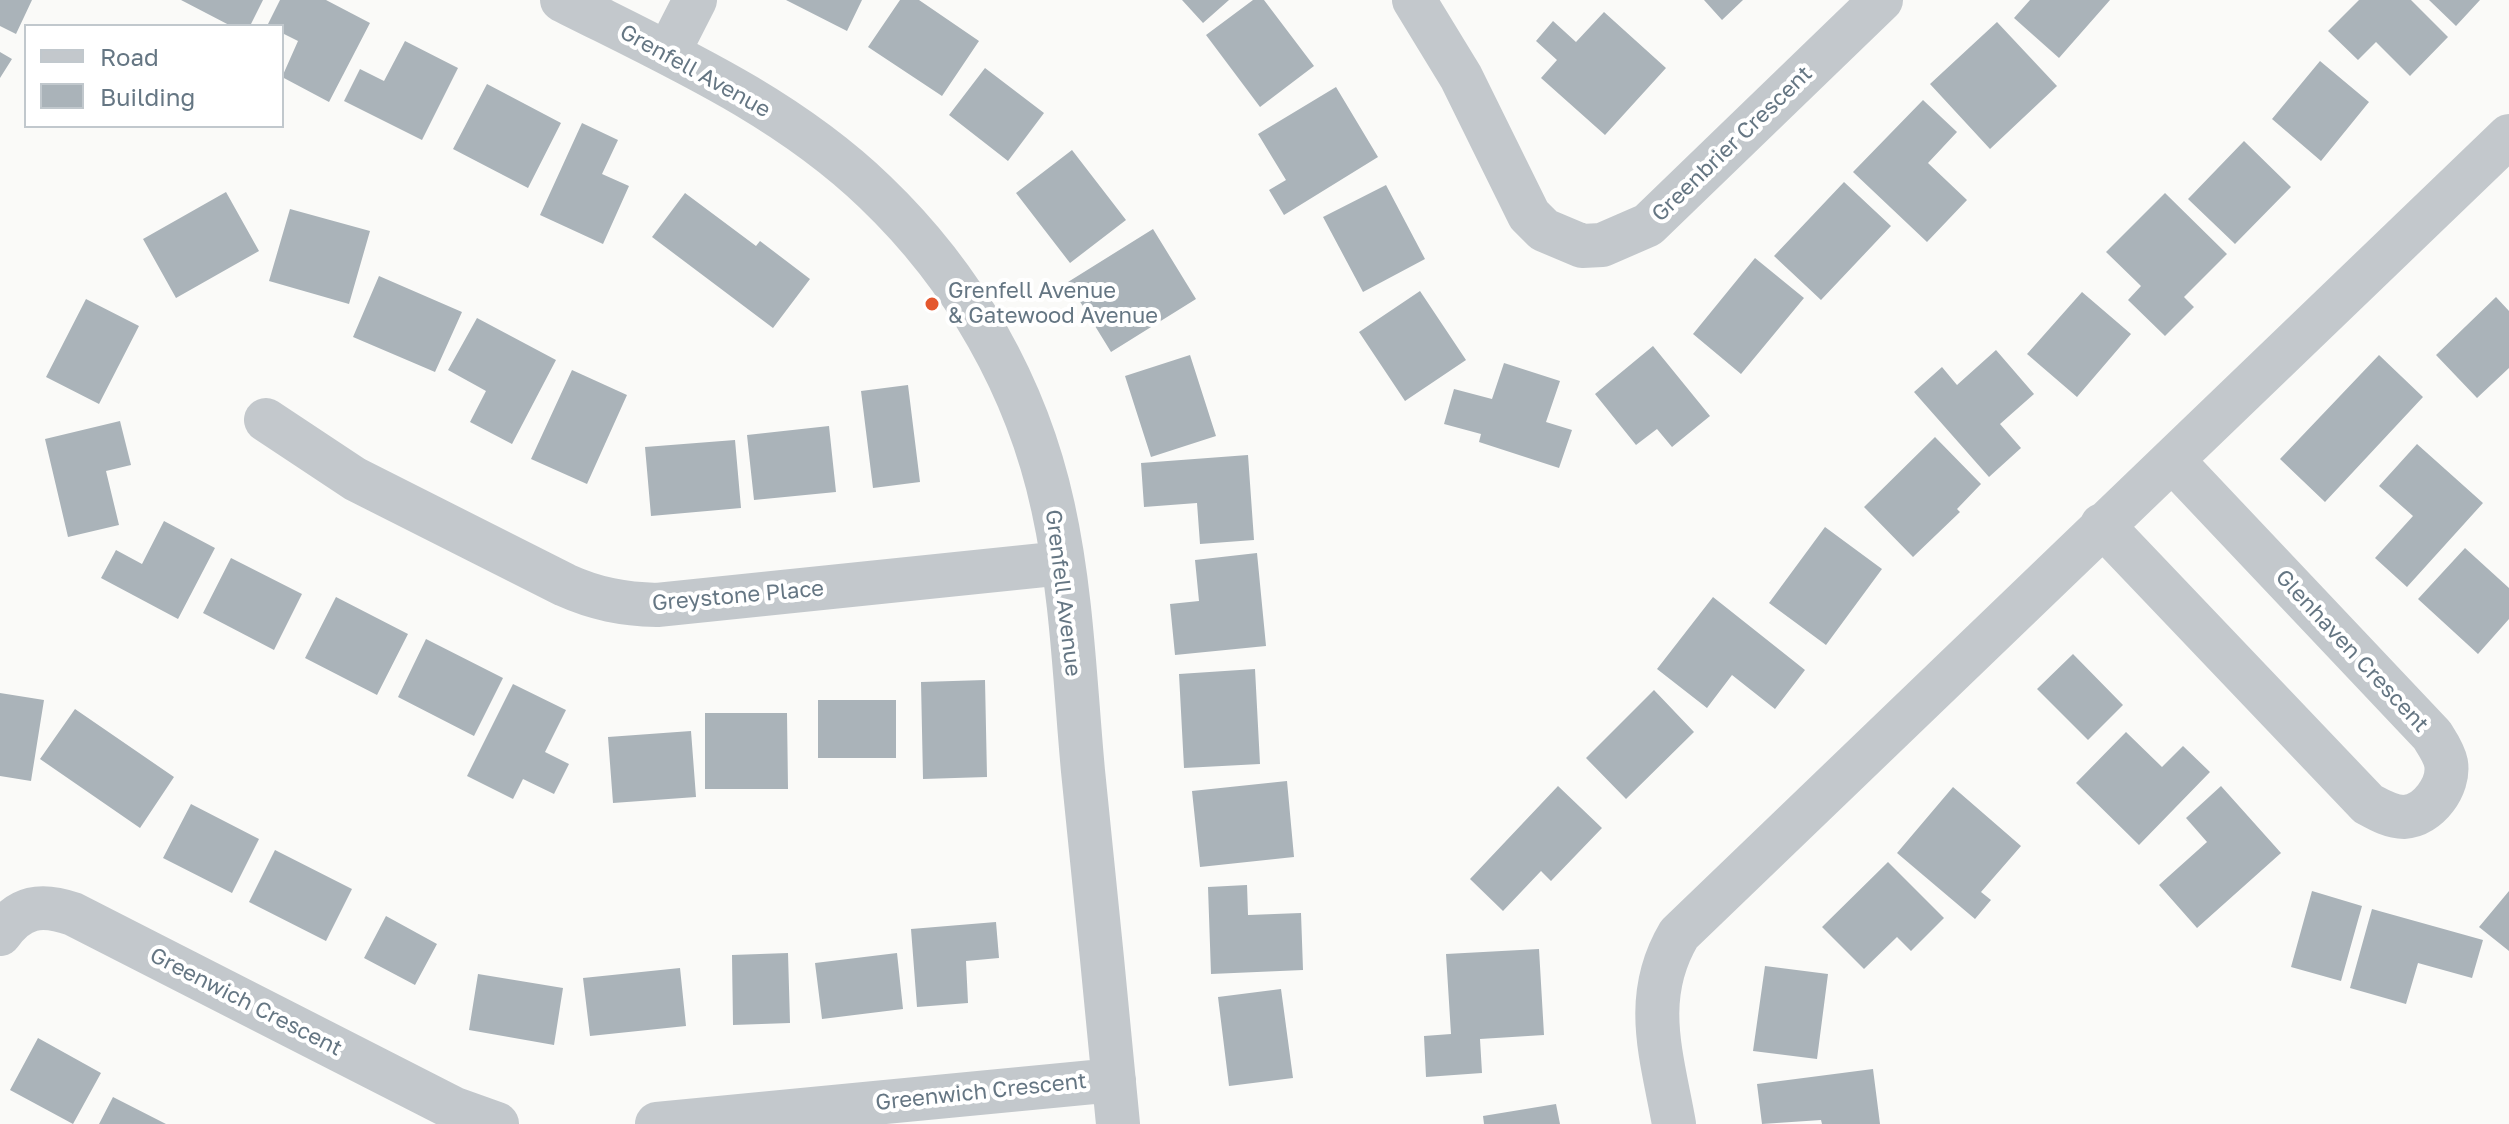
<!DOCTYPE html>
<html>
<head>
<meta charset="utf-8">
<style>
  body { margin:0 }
  #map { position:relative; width:2509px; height:1124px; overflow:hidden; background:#fafaf8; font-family:"Golos Text",sans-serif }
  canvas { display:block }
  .legend { position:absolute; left:24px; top:24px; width:260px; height:104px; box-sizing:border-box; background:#fff; border:2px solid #c1c8cd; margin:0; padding:10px 14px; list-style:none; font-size:24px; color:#657683 }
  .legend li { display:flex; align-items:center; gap:16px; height:40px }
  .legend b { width:40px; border:2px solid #c1c8cd }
</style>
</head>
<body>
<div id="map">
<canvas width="2509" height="1124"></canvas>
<ul class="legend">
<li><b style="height:10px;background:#c3c8cc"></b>Road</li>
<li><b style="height:22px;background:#aab3b9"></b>Building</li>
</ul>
</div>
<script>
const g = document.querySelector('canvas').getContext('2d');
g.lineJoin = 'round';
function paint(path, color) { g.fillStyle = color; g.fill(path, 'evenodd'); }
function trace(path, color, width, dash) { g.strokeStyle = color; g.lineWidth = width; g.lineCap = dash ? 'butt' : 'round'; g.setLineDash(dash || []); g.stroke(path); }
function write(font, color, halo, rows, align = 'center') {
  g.font = font + ' "Golos Text",sans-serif'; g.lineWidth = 8; g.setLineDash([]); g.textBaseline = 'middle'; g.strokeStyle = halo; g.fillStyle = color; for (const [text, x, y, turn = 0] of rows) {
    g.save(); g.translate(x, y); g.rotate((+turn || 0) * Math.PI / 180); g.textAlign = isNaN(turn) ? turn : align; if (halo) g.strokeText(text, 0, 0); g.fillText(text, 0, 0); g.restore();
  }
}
const building = new Path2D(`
  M0,0h32l-16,34 -16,-8z
  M181,0h82l-13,26h-19z
  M280,0h46l44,23 -41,79 -47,-25 16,-36 -16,-8v-7h-15z
  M786,0h76l-15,31z
  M900,0h19l60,41 -37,55 -74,-49z
  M1182,0h47l-26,23z
  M1253,0h11l50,66 -54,41 -54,-72z
  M1704,0h39l-21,20z
  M2030,0h80l-51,58 -45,-40z
  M2359,0h52l37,37 -38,39 -34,-34 -18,18 -30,-29z
  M2429,0h51l-24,26z
  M1604,12l62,56 -61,67 -64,-57 16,-18 -21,-19 17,-20 23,21z
  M1997,22l60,64 -67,63 -60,-65z
  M405,41l53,27 -36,72 -78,-39 16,-32 24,12z
  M0,52l12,7 -12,19z
  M2320,61l49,41 -48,59 -49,-42z
  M985,68l59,45 -36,48 -59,-46z
  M487,84l74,39 -33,65 -75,-39z
  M1336,87l42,70 -94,58 -15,-25 17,-10 -28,-46z
  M1923,100l34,32 -29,31 39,37 -40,42 -74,-70z
  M582,123l36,17 -16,34 27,12 -26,58 -63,-29z
  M2244,141l47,46 -56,57 -47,-45z
  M1072,150l54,70 -56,43 -54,-70z
  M1844,182l47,44 -70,74 -47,-44z
  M1386,185l39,74 -62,33 -40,-75z
  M226,192l33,59 -83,47 -33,-59z
  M685,193l71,53 4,-5 50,38 -37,49 -121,-91z
  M2165,193l62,61 -43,43 10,10 -29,29 -37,-36 13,-14 -35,-34z
  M290,209l80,22 -21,73 -80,-23z
  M1153,229l43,70 -85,53 -43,-70z
  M1755,258l49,40 -63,76 -48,-40z
  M379,276l83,36 -27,60 -82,-35z
  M1420,291l46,69 -61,41 -46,-69z
  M2082,292l49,42 -54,63 -50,-43z
  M2496,297l13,14v57l-32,30 -41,-43z
  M86,299l53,27 -40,78 -53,-27z
  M477,318l79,42 -44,84 -42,-22 16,-31 -38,-21z
  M1653,346l57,70 -38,31 -15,-18 -21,16 -41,-51z
  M1996,350l38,44 -34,30 21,24 -32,29 -75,-85 28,-25 15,18z
  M1190,355l26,81 -65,21 -26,-81z
  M2379,355l44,42 -98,105 -45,-43z
  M1504,363l56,18 -14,41 26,8 -13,38 -80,-26 2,-8 -37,-10 10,-35 38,10z
  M572,370l55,25 -40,89 -56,-25z
  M908,385l12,97 -47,6 -12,-97z
  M120,421l11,44 -25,6 13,54 -51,12 -23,-98z
  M829,426l7,66 -82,8 -7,-65z
  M1935,437l46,47 -24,25 3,3 -47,45 -49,-50z
  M735,440l6,68 -90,8 -6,-69z
  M2417,444l66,59 -76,84 -32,-29 38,-42 -34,-30z
  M1248,455l6,85 -54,4 -3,-41 -53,4 -3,-44z
  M164,521l51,27 -37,71 -77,-41 15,-28 26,14z
  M1825,527l57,42 -56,76 -57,-42z
  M2465,548l44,40v31l-31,35 -60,-55z
  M1257,553l9,93 -91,9 -5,-51 29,-3 -4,-41z
  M231,558l71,36 -28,56 -71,-37z
  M336,597l72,37 -31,61 -72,-37z
  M1713,597l92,73 -30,39 -43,-34 -25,33 -50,-39z
  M426,639l77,39 -29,58 -76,-39z
  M2073,654l50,51 -35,35 -51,-51z
  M1255,669l5,95 -76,4 -5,-94z
  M985,680l2,97 -64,2 -2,-97z
  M513,684l53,26 -21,42 24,12 -15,30 -31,-15 -10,20 -46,-23z
  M1654,690l40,42 -68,67 -40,-41z
  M0,693l44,7 -13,81 -31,-5z
  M818,700h78v58h-78z
  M75,709l99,68 -34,51 -100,-69z
  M705,713h82l1,76h-83z
  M691,731l5,66 -83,6 -5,-66z
  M2126,732l36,35 21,-21 27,26 -71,73 -63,-62z
  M1287,781l7,76 -94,10 -8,-76z
  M1558,786l44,42 -51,53 -10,-10 -38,40 -33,-32z
  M2221,786l60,67 -84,75 -38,-43 48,-43 -21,-24z
  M1953,787l68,59 -40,46 10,8 -16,19 -78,-66z
  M191,804l68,35 -27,54 -69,-35z
  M275,850l77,39 -26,52 -77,-39z
  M1888,862l56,56 -33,33 -14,-14 -33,32 -42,-42z
  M1247,885l1,30 53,-2 2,57 -92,4 -3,-87z
  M2312,891l50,15 -21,75 -50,-14z
  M2509,891v60l-30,-24z
  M2372,909l111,31 -11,38 -54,-15 -12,41 -56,-16z
  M386,916l51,28 -22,41 -51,-27z
  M996,922l3,36 -33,3 2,42 -51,4 -6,-78z
  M1539,949l5,86 -64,4 2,34 -56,4 -2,-41 27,-2 -5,-80z
  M788,953l2,70 -57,2 -1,-70z
  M897,953l6,56 -81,10 -7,-56z
  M1765,966l63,8 -11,85 -64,-8z
  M680,968l6,58 -96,10 -7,-58z
  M478,974l85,14 -9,57 -85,-15z
  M1281,989l12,89 -64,8 -11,-89z
  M38,1038l63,35 -28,51 -63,-34z
  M1873,1069l7,55h-58l-1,-4 -59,4 -5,-40z
  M113,1097l53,27h-67z
  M1556,1104l4,20h-76l-1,-8z`);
const minor = new Path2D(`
  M562,0c109,55 224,106 313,192 89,85 152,195 178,315 19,86 22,177 30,264 12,118 24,235 35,353
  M1414,0l47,77 68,138 15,15 38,16 20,-1 46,-20 233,-225
  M668,53l27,-53
  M266,420l89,59 210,106c31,14 58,19 92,20l406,-42
  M2102,525l266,279c11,6 23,13 36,13 24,-1 46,-31 42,-54 -2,-10 -9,-20 -14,-28l-260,-275
  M0,934c20,-28 41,-31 73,-20l382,195 42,15
  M657,1124l457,-44
  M1674,1124c-12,-68 -33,-126 5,-190l830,-798`);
const markers = [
  [932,304,8,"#e4572e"]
];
const streetNames = [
  ["Grenfell Avenue",695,71,29],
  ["Greenbrier Crescent",1732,144,-44],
  ["Grenfell Avenue",1063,593,83],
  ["Greystone Place",738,596,-5],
  ["Glenhaven Crescent",2352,651,47],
  ["Greenwich Crescent",246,1002,27],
  ["Greenwich Crescent",981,1092,-6]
];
const poiNames = [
  ["Grenfell Avenue",948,291],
  ["& Gatewood Avenue",948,316]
];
paint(building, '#aab3b9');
trace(minor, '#c3c8cc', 44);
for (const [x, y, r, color] of markers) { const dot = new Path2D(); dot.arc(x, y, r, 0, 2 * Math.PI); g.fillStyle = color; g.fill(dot); trace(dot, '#fff', 3); }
write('22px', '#657683', '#fff', streetNames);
write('22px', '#657683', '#fff', poiNames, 'left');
</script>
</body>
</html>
